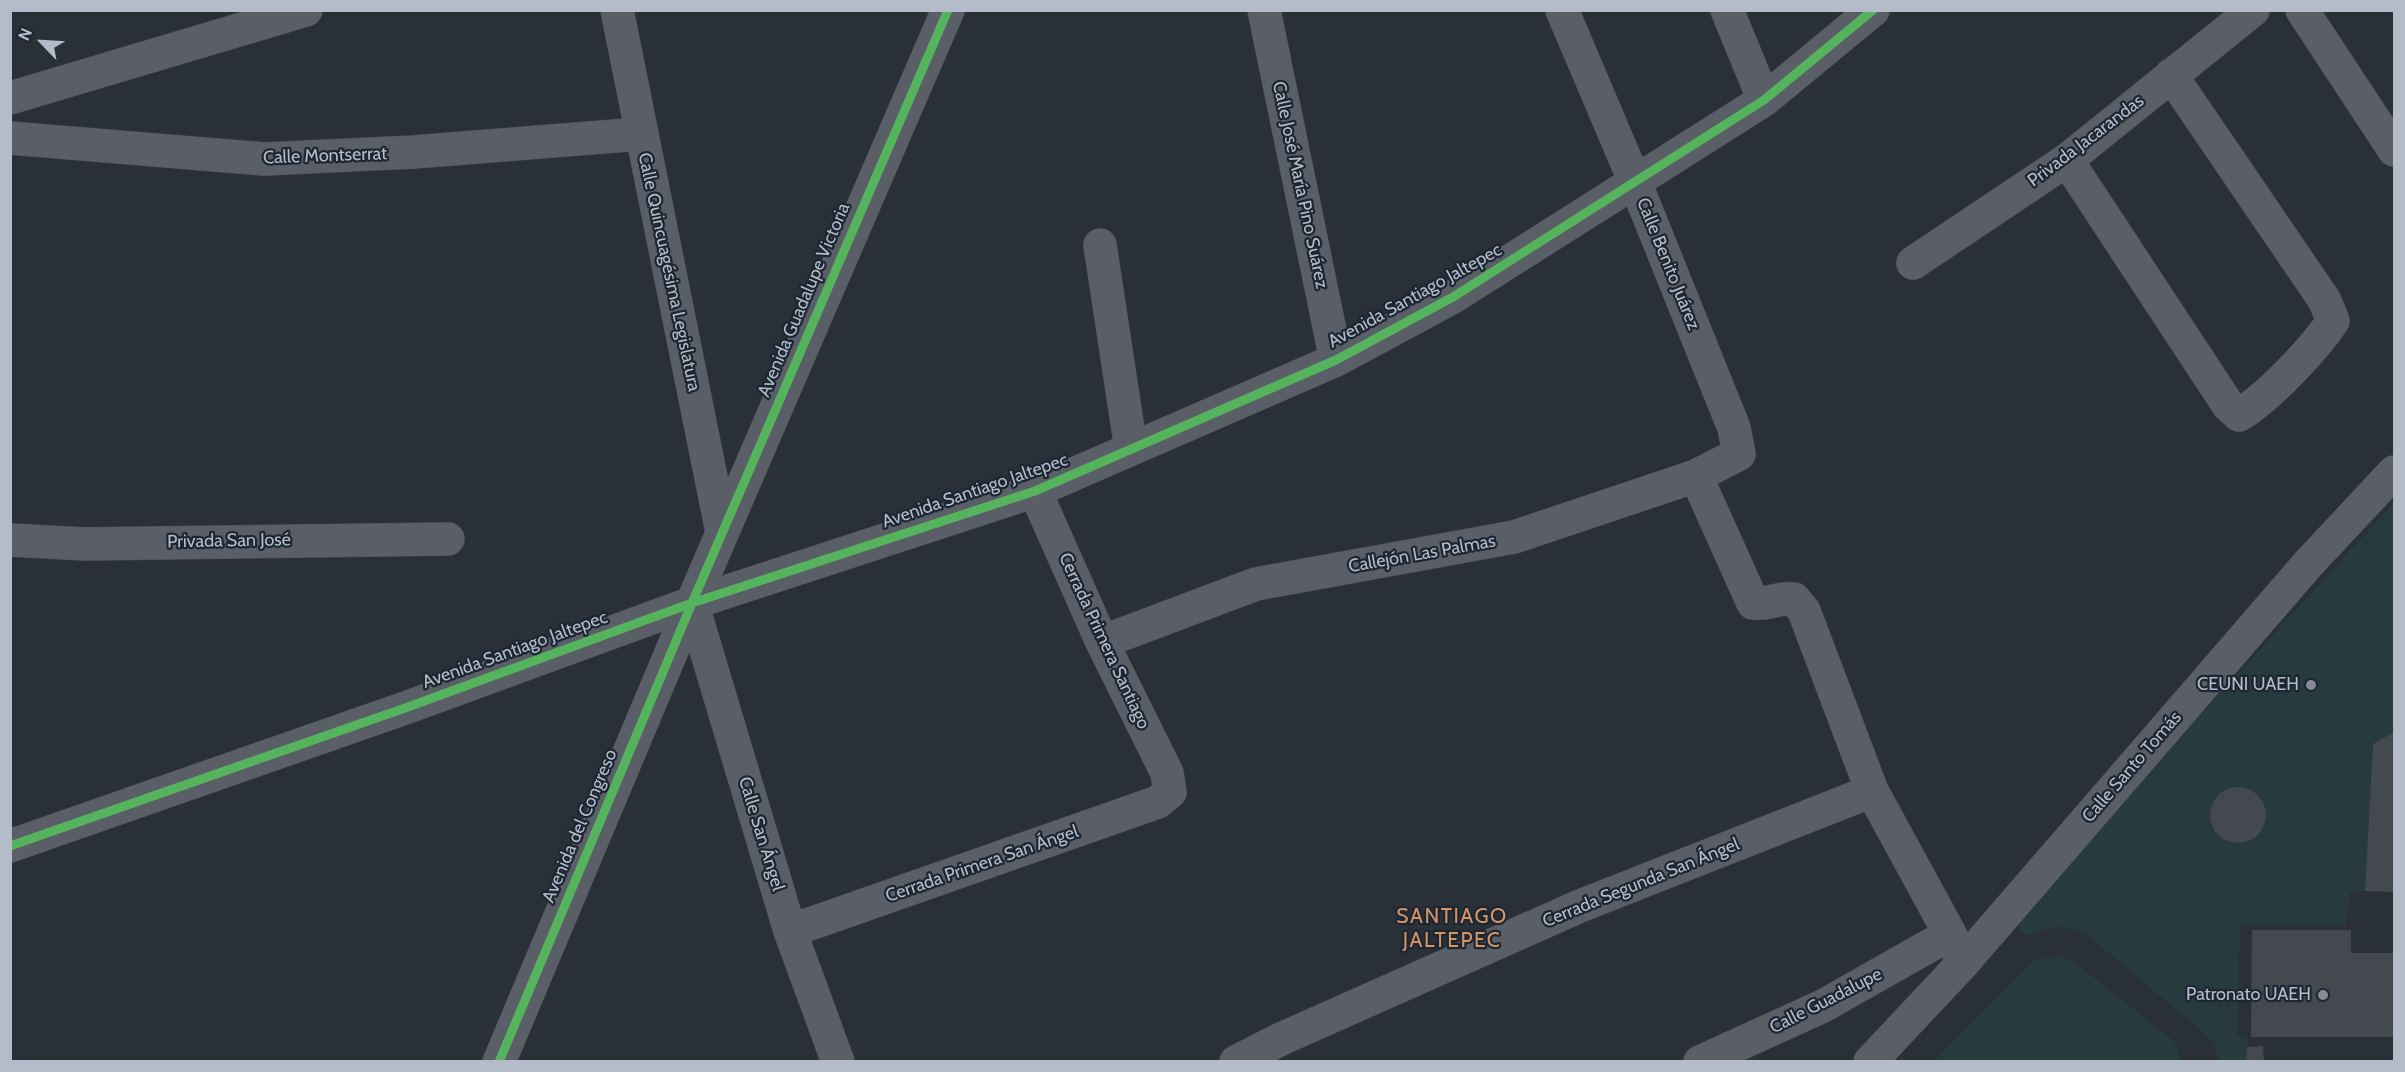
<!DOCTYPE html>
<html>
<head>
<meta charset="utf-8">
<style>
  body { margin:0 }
  #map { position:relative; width:2405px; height:1072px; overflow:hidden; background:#2a3038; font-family:Cabin,sans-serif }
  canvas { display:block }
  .frame { position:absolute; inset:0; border:12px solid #b4bcc9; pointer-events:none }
  .north { position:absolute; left:12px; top:12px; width:60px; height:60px; -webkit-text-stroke:4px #1d2633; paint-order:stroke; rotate:295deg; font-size:16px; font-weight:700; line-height:24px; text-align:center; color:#b4bcc9 }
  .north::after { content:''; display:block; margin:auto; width:21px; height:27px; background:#b4bcc9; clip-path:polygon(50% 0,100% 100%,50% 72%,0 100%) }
</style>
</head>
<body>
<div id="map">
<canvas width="2405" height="1072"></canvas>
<div class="frame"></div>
<div class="north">N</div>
</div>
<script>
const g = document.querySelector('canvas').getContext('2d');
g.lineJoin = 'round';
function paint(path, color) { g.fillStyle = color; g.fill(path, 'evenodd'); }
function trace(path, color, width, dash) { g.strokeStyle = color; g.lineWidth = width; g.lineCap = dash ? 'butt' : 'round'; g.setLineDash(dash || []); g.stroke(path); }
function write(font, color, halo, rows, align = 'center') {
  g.font = font + ' Cabin,sans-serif'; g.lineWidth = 4.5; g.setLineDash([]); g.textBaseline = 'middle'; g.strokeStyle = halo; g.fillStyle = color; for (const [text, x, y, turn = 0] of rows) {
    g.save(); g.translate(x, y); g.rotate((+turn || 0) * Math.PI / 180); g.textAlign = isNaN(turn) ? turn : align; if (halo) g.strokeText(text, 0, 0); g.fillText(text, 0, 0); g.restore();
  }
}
const green = new Path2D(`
  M2394,503v229l-21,12 -8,147 -15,1 -4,33h-106l-3,112h10l-1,24h-26l-10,-23 -125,-105 -28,-7 -31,9 -12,-13 46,-54z
  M2058,955l16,7 100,79 8,20h-248l100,-100z`);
const building = new Path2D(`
  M2394,732v160l-29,-1 8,-147z
  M2210 815a28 28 0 1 1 56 0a28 28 0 1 1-56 0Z
  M2252,930h99v23h43v84h-143z
  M2263,1046l1,16h-18l1,-15z`);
const minor = new Path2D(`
  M617,10l105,522
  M1264,10l72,350
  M1727,10l37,90
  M2302,10l92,140
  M10,98l296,-88
  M10,138l254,21 150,-7 226,-18
  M2067,160l161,245 11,10c29,-17 75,-66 94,-94l-8,-20 -154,-226
  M1100,245l31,204
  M1913,263l154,-103 186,-150
  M1696,476l57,127c19,2 22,-6 41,-4l10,12 68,180 78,143 13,29
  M10,540l74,4 364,-5
  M692,603l98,328 48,131
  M1102,642l154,-58 258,-47 182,-61 43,-22 -5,-26 -99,-246 -73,-172
  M10,846l398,-139 284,-104 343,-112 301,-131 117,-63 311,-197 109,-90
  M790,931l368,-129 12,-10 -3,-19 -65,-131 -67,-151
  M499,1062l193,-459 256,-593
  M1236,1062l45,-23 299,-133 292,-115
  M1700,1062l123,-56 127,-72
  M1870,1062l93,-99 345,-399 86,-92`);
const cycleway = new Path2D(`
  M10,846l398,-139 284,-104 343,-112 301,-131 117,-63 311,-197 109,-90
  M499,1062l193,-459 256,-593`);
const markers = [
  [2311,685,6,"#848b96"],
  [2323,995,6,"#848b96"]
];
const streetNames = [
  ["Privada Jacarandas",2086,141,-37],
  ["Calle Montserrat",325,156,-2],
  ["Calle José María Pino Suárez",1300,185,78],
  ["Calle Benito Juárez",1668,264,68],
  ["Calle Quincuagésima Legislatura",669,272,78],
  ["Avenida Santiago Jaltepec",1415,296,-29],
  ["Avenida Guadalupe Victoria",804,300,-67],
  ["Avenida Santiago Jaltepec",975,491,-19],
  ["Privada San José",229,541,-1],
  ["Callejón Las Palmas",1422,554,-10],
  ["Cerrada Primera Santiago",1104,641,65],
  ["Avenida Santiago Jaltepec",515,650,-20],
  ["Calle Santo Tomás",2132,767,-49],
  ["Avenida del Congreso",580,826,-67],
  ["Calle San Ángel",761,834,73],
  ["Cerrada Primera San Ángel",982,864,-19],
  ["Cerrada Segunda San Ángel",1641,883,-22],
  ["Calle Guadalupe",1826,1001,-27]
];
const poiNames = [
  ["CEUNI UAEH",2299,685],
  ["Patronato UAEH",2311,995]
];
const quarterNames = [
  ["SANTIAGO",1452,917],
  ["JALTEPEC",1452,941]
];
paint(green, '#273a3e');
paint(building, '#444950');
trace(minor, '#484c53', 34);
trace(minor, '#5a5e66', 33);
trace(cycleway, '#56b35d', 9);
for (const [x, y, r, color] of markers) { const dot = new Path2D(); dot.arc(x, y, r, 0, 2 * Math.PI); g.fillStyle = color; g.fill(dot); trace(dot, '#1d2633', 2); }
write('18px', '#b4bcc9', '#1d2633', streetNames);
write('18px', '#b4bcc9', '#1d2633', poiNames, 'right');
g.letterSpacing = '1.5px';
write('21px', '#d59563', '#1d2633', quarterNames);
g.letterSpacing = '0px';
</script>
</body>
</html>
